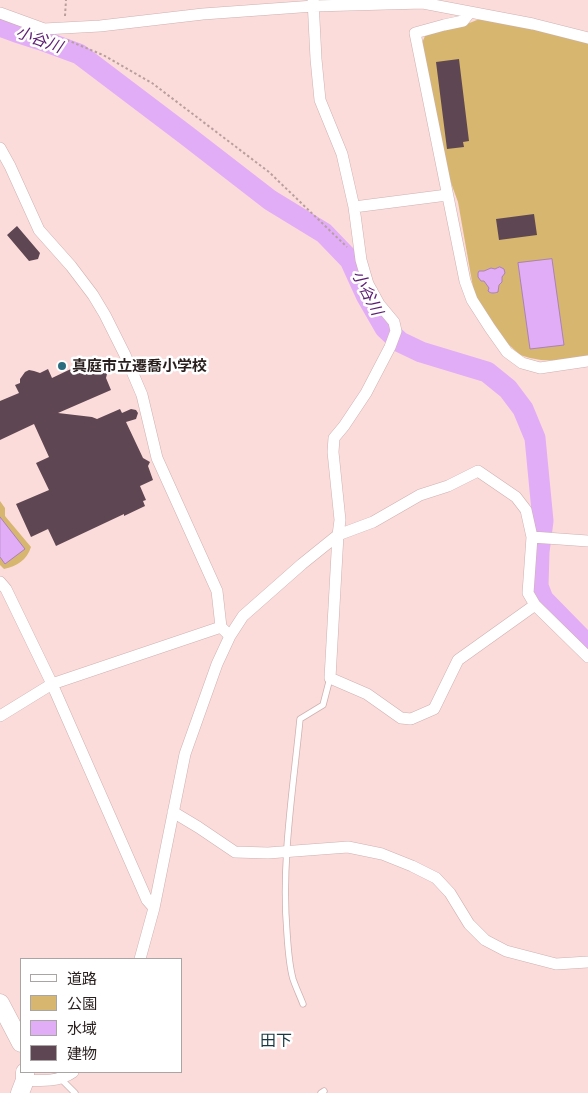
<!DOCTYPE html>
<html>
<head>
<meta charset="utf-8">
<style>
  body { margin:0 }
  #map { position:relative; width:588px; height:1093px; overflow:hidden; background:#fcdcdb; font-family:Inter,"Noto Sans JP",sans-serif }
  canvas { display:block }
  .legend { position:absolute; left:20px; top:958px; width:162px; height:115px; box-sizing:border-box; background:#fff; border:1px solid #a9a5a5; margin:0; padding:6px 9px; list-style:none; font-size:15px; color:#291e1e }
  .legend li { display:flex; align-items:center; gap:10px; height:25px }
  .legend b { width:25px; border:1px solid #a9a5a5 }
</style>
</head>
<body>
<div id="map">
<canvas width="588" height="1093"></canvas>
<ul class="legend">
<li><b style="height:6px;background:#fff"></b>道路</li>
<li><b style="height:14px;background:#d7b66f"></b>公園</li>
<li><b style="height:14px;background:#e1adf7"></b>水域</li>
<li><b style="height:14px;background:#5e4752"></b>建物</li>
</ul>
</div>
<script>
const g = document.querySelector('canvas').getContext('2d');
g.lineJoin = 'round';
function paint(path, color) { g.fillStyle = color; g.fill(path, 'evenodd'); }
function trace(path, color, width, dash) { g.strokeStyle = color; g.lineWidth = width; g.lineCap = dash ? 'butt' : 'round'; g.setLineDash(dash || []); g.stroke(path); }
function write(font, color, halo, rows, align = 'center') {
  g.font = font + ' Inter,"Noto Sans JP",sans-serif'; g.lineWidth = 5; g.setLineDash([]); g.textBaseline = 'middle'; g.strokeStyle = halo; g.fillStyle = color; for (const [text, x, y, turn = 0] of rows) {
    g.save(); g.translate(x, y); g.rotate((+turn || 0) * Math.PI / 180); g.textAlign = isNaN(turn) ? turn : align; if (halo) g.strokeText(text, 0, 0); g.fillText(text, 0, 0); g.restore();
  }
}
const green = new Path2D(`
  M482,18l106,23v317l-27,3 -20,-1 -11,-2 -10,-3 -16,-15 -12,-16 -18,-31 -16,-91 -8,-22 -28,-137 3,-7 3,-2 34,-8z
  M0,501l5,7v8l26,31c-4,13 -14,19 -27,22l-4,-4z`);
const water = new Path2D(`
  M552,259l12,86 -34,4 -12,-86z
  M500,267l4,2 1,4 -3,4v5l-3,3 -1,7c-3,1 -7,2 -10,-1l1,-3 -5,-7h-3l-3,-4v-4l1,-2h5l7,-3 4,1 2,-1z
  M0,517l25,32 -20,15 -5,-7z`);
const river = new Path2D(`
  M0,26l16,6 25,8 38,14 107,81 84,65 54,33 26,27 16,35 19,33 15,14 21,10 66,20 21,17 15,20 12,29 8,83 -4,31 -1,34 5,13 45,46`);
const building = new Path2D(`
  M459,59l10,82 -6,1 1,5 -17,2 -11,-87z
  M534,214l3,21 -38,5 -3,-21z
  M17,226l23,27 -2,6 -9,2 -22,-26z
  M96,357l4,8 4,2 2,3 1,4 -1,4 5,12 -53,23 34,4 5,2 23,-10 2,4 9,-4 5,1 2,3 -2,6 -10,3 17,36 7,4 -2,4 5,14 -13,6 6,14 -3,1 2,5 -21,10v-2l-68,32 -8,-17 -17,8 -15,-33 33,-14 -13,-27 13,-6 -15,-33 -34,16v-39l19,-8 -4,-8 5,-2v-4l5,-7 4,-2 5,1 6,2 8,-4 4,9z`);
const path = new Path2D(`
  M65,16l1,-16
  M67,40l36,15 49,28 117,89 78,75`);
const service = new Path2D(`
  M303,1004c-3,-8 -7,-16 -10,-25 -4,-14 -5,-31 -6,-46 -6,-71 6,-143 13,-214l23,-14 7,-27
  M60,1078l15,15
  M321,1093l3,-2`);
const minor = new Path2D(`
  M313,0l3,59 4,41 22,54 12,53 7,53 7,24 11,20 15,18 2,9 -6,16 -24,46 -22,33 -10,12 -1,14 7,68 -2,15 -8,143 37,16 34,24 10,1 23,-10 24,-49 77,-55
  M470,12l-7,9 -19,4 -29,8 50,248 7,19 18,28 17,24 15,11 18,5 48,-7
  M0,13l44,16 56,-3 103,-12 111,-8 109,-3 110,21 55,14
  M0,148l10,18 29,64 32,36 22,29 12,20 20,40 17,40 15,63 60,133 4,36 9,9
  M354,207l93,-12
  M532,537l56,4
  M0,582l6,7 46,95 95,216 7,8
  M0,716l52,-32 169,-57
  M173,812l25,15 37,25 33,1 80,-6 34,7 30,12 24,12 14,15 19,31 16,16 21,11 50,13 32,-2
  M140,959l14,-51 31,-154 32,-90 13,-28 13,-20 59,-52 36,-29 35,-13 47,-27 28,-9 30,-15 38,26 10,13 6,27 -4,56 7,12 53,52
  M25,1080c16,1 34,2 48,-8`);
const primary = new Path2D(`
  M0,1003l21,40
  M20,1093l5,-13v-8`);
const markers = [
  [62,366,5,"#2b6d7f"]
];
const poiNames = [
  ["真庭市立遷喬小学校",72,366]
];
const waterNames = [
  ["小谷川",39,40,20],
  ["小谷川",367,293,63]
];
const neighbourhoodNames = [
  ["田下",276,1041]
];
paint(green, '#d7b66f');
paint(water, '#e1adf7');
trace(water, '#aa82b6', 1);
trace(river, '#e1adf7', 21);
paint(building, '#5e4752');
trace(service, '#ceb0af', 7);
trace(minor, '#ceb0af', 12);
trace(primary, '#ceb0af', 19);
trace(path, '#b89f9e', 2, [2.5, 2.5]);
trace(service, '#fff', 5.5);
trace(minor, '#fff', 11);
trace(primary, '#fff', 18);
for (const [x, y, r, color] of markers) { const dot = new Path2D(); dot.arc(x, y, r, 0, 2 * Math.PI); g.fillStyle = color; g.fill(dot); trace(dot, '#fff', 2); }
write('bold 15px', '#291e1e', '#fff', poiNames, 'left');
write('italic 16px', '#5d1d73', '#fff', waterNames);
write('16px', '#183740', '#fff', neighbourhoodNames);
</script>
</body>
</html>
